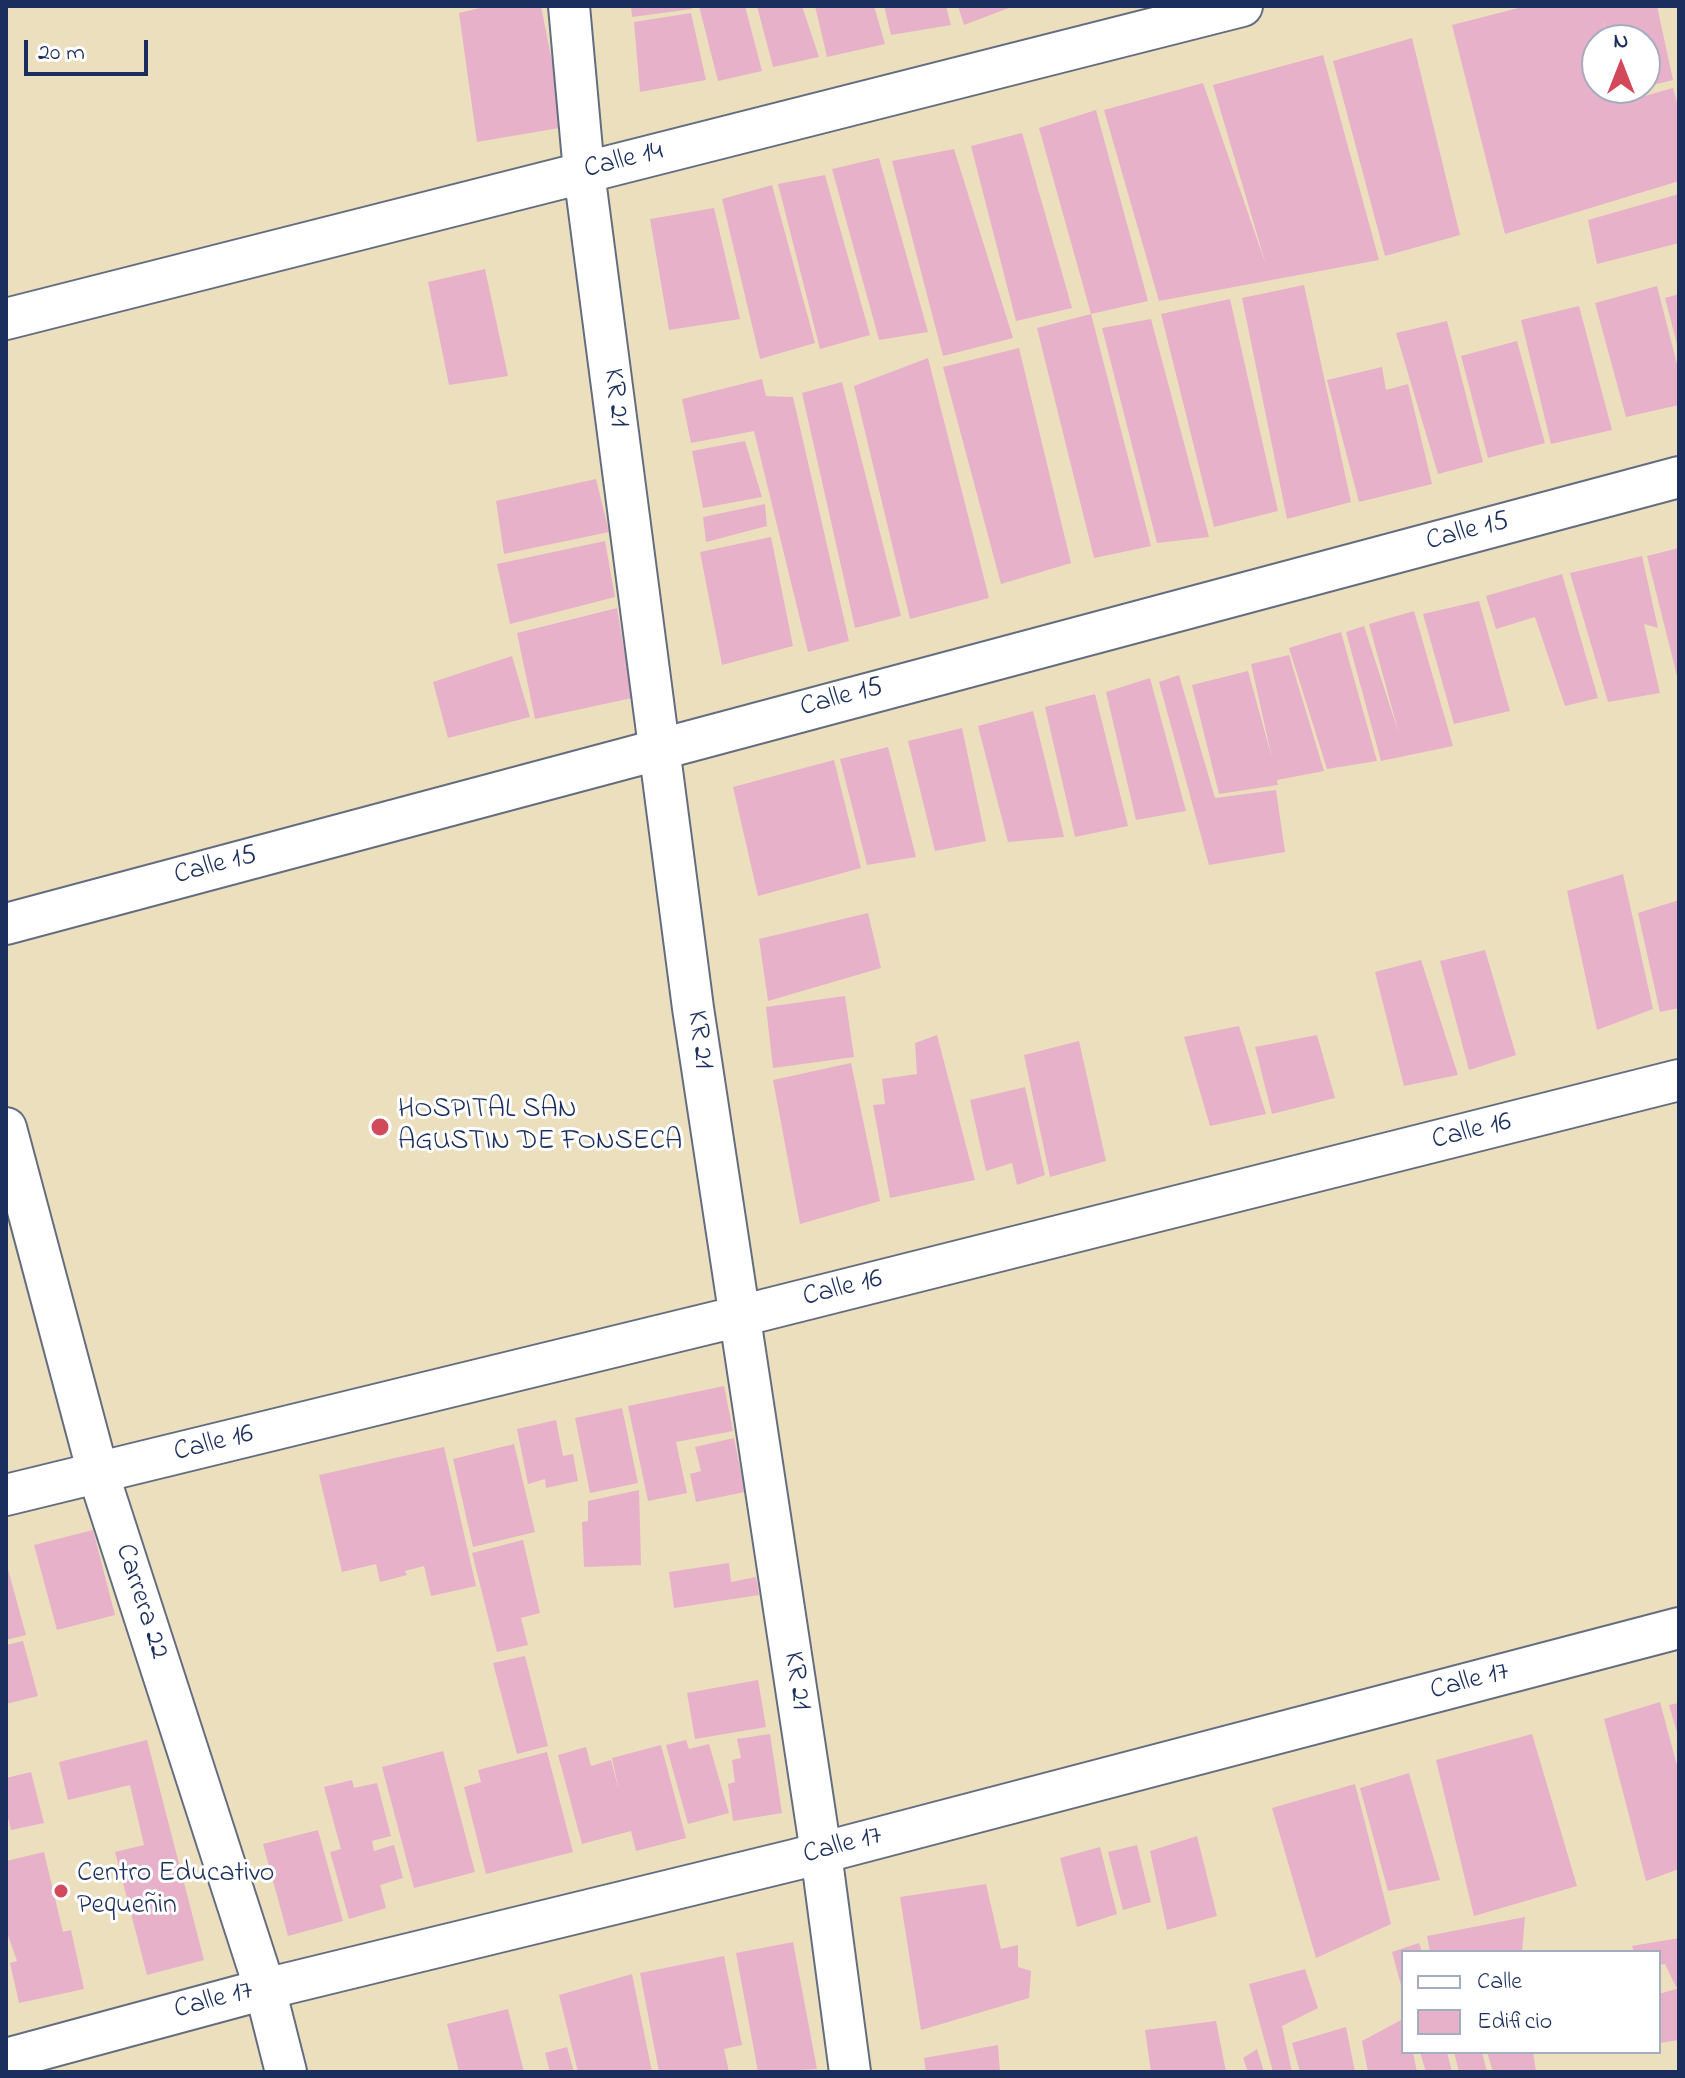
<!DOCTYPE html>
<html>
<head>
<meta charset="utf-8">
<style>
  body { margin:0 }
  #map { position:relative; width:1685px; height:2078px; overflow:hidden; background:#ecdfbe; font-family:"Indie Flower",sans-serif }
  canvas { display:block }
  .frame { position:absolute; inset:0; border:8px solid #1b2f5e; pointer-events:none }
  .legend { position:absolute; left:1401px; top:1950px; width:260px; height:104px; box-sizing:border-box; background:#fff; border:2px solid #a4acbf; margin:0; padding:10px 14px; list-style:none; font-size:24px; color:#1b2f5e }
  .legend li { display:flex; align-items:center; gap:16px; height:40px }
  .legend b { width:40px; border:2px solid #a4acbf }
  .north { position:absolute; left:1581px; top:24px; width:80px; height:80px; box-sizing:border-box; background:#fff; border:2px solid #a4acbf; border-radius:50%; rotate:0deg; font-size:22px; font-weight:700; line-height:32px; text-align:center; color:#1b2f5e }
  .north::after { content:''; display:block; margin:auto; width:28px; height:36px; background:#d1495b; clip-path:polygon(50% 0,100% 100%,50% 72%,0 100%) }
  .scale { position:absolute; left:24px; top:40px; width:124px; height:36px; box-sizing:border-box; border:4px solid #1b2f5e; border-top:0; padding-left:10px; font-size:24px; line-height:28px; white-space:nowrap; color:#1b2f5e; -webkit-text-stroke:6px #fff; paint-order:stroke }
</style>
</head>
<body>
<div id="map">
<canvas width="1685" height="2078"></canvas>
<div class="frame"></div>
<ul class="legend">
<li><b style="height:10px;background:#fff"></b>Calle</li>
<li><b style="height:22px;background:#e7b1ca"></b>Edificio</li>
</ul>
<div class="north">N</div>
<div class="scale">20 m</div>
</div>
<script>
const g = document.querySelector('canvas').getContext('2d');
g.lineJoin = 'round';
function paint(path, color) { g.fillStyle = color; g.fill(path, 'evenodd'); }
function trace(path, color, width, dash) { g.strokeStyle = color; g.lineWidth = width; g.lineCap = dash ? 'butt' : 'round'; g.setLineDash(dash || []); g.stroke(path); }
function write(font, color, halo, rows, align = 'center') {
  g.font = font + ' "Indie Flower",sans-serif'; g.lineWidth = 6; g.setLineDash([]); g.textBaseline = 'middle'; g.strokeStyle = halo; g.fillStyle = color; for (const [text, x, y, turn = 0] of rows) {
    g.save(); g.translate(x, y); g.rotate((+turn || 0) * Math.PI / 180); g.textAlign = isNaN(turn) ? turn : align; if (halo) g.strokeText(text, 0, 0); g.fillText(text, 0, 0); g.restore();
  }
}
const building = new Path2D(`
  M488,6h53l24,121 -88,15 -18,-129z
  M631,6h60l1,3 -60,8z
  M699,6h46l17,65 -44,10z
  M757,6h45l17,51 -46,10z
  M815,6h59l11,38 -58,13z
  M884,6h62l5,19 -60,10z
  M958,6h56l-50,19z
  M1526,6h131l16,74 -28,7v-47h-37l-5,-20 3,20h-9v48h20l3,15 53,-15 6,22v71l-174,53 -53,-209z
  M691,13l15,67 -66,12 -6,-70z
  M1412,38l48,197 -75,21 -52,-195z
  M1323,55l56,205 -220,41 -55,-191 99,-27 63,182 -53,-180z
  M1096,110l52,191 -57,13 60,232 -57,12 -57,-230 54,-14 -52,-186z
  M1022,133l50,175 -56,13 -45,-175z
  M954,149l59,189 -70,18 -51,-195z
  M879,158l49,174 -49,8 -47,-171z
  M825,175l45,160 -50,14 -42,-165z
  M772,185l43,158 -55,16 -38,-160z
  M1679,194v49l-82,21 -9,-44z
  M714,208l26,111 -71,11 -19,-111z
  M485,269l23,107 -59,9 -21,-103z
  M1304,285l47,217 -64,17 -45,-221z
  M1657,286l22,86v33l-53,12 -31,-114z
  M1679,294v54h-1l-13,-50z
  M1230,299l48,212 -64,16 -53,-213z
  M1579,306l33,124 -61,14 -30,-124z
  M1151,319l58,218 -52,6 -55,-215z
  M1447,321l36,141 -45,12 -42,-141z
  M1517,341l28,102 -57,15 -27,-102z
  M1019,348l52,215 -70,21 -58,-217z
  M928,358l61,240 -79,21 -56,-233z
  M1382,367l4,23 22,-6 24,100 -73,18 -32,-122z
  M762,379l4,17 27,1 56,244 -41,11 -54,-221 -63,12 -9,-44z
  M842,382l59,234 -46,12 -53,-235z
  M745,441l17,56 -59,11 -11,-57z
  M596,479l13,53 -105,22 -8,-53z
  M765,504l2,22 -61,16 -3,-25z
  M771,537l22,109 -71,19 -22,-113z
  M605,541l10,56 -105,27 -13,-60z
  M1679,548v132h-1l-31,-124z
  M1642,556l16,72 -14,-4 16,69 -52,9 -38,-129z
  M1562,574l36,124 -33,8 -30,-89 -39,12 -10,-33z
  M1479,601l31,110 -56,13 -31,-110z
  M617,608l15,90 -97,21 -18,-86z
  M1414,611l39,135 -72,15 -35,-129 18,-6 35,108 -30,-110z
  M1341,632l36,129 -50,8 -38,-121z
  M1289,655l35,116 -47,9 1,5 -59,9 -27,-109 56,-14 24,87 -21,-94z
  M512,656l18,61 -82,21 -15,-56z
  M1179,675l36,123 61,-8 9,62 -76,13 -50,-183z
  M1150,678l36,133 -50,9 -30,-128z
  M1095,694l33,132 -53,11 -30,-130z
  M1033,711l31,126 -56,5 -30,-116z
  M962,728l24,113 -51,10 -27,-110z
  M888,747l28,110 -49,8 -27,-106z
  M834,760l27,108 -103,28 -25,-109z
  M1623,874l30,135 -56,21 -30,-139z
  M1679,900v108l-19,4 -22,-99z
  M868,913l13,55 -113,33 -9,-62z
  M1485,950l31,105 -47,15 -29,-109z
  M1421,960l37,115 -54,11 -29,-114z
  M845,996l9,61 -81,11 -7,-61z
  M1239,1026l27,88 -56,12 -26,-89z
  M937,1035l38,145 -85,18 -17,-93 12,-1 -3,-25 35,-5 -2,-31z
  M1317,1035l18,63 -63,16 -17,-67z
  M1079,1041l27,120 -56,16 -26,-122z
  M851,1063l29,138 -80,23 -27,-144z
  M1025,1087l20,88 -28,10 -5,-22 -26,8 -16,-71z
  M724,1386l9,45 -57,11 11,51 -39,8 -20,-95z
  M622,1408l16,75 -48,10 -15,-75z
  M556,1420l7,36 10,-2 5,27 -32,7 -1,-9 -17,5 -11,-55z
  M734,1438l11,54 -49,10 -6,-28 11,-3 -6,-24z
  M514,1444l21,88 -62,15 -20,-88z
  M444,1447l32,139 -45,10 -7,-30 -19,5 2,4 -27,7 -4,-18 -34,8 -23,-97z
  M639,1490l2,75 -57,2 -2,-45 6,-1v-20z
  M93,1530l22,85 -58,15 -23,-85z
  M523,1540l17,73 -19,5 7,27 -31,7 -25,-99z
  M6,1562l20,73 -20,5z
  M729,1563l2,19 25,-5 3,18 -85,13 -5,-36z
  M23,1641l15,55 -32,8v-59z
  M525,1656l23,90 -31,8 -24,-91z
  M758,1680l8,47 -71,12 -8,-46z
  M1660,1702l19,71v96l-33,12 -42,-162z
  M1679,1703v33h-1l-9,-31z
  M770,1734l12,79 -49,8 -5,-37 7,-2 -3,-22 9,-2 -4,-19z
  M1532,1734l45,152 -103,30 -38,-156z
  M147,1740l57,220 -57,15 -32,-123 29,-7 -14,-60 -62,15 -9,-38z
  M686,1740l3,9 20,-5 20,69 -41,11 -22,-79z
  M661,1745l25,93 -50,13 -5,-20 -49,13 -24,-89 28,-8 5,19 20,-6 8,31 -7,-33z
  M443,1751l32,121 -61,16 -32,-121z
  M547,1752l26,100 -87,22 -22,-87 17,-5 -3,-12z
  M31,1772l13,51 -33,7 -5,-20v-32z
  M1409,1773l31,107 -52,11 -28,-103z
  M352,1780l2,8 23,-5 14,53 -19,5 2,10 20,-6 9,33 -23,7 6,23 -37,11 -19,-67 11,-3 -17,-62z
  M1355,1784l36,140 -75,34 -44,-150z
  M318,1830l25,91 -55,15 -25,-92z
  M1197,1836l20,80 -50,14 -17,-79z
  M1137,1845l14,57 -28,8 -15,-58z
  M1100,1847l17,67 -40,13 -17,-69z
  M44,1852l19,80 8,-2 13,59 -65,14 -9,-40 7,-2 -11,-31v-69z
  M986,1884l15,65 17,-4v22l13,4 -2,27 -108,32 -21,-133z
  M1525,1917l-3,35h-92l-3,-16z
  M1679,1938v48l-3,1 -11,-23 -6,1v-13h-25l-2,-6z
  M793,1942l24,127 -59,3 -22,-119z
  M1419,1943l3,9h-19l-1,37 -10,-37z
  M724,1956l18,89 -18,4 5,23h-70l-19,-99z
  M1305,1969l13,39 -36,18 10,46h-19l-24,-88z
  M632,1974l20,98h-74l-19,-77z
  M1679,1988v52l-20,3v-49z
  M508,2009l16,63h-65l-12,-48z
  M1403,2019v33h10l4,20h-49l-6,-31z
  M1216,2021l10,51h-75l-6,-42z
  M1346,2027l9,45h-55l-8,-29z
  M998,2045l2,27h-74l-2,-14z
  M567,2047l7,25h-24l-5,-19z
  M1257,2049l7,23h-16l-5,-14z
  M1420,2052h27l5,20h-26z
  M1454,2052h28l5,20h-28z
  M1487,2052h46l3,20h-43z`);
const street = new Path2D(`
  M569,6l15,166 109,836 128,845 29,219
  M6,319l1236,-313
  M6,924l1673,-447
  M6,1128l92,345 167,516 21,83
  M6,1495l734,-179 939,-236
  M6,2059l259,-70 529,-129 885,-232`);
const markers = [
  [380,1127,10,"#d1495b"],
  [61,1891,8,"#d1495b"]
];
const streetNames = [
  ["Calle 14",624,162,-14],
  ["KR 21",614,398,83],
  ["Calle 15",1468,533,-15],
  ["Calle 15",842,699,-15],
  ["Calle 15",216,867,-15],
  ["KR 21",698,1040,82],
  ["Calle 16",1472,1133,-14],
  ["Calle 16",843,1290,-14],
  ["Calle 16",214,1445,-14],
  ["Carrera 22",140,1602,72],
  ["KR 21",795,1681,81],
  ["Calle 17",1470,1683,-15],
  ["Calle 17",843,1847,-15],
  ["Calle 17",214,2002,-15]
];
const poiNames = [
  ["HOSPITAL SAN",398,1111],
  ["AGUSTIN DE FONSECA",398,1143],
  ["Centro Educativo",77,1875],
  ["Pequeñin",77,1907]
];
paint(building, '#e7b1ca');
trace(street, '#646d80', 44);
trace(street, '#fff', 40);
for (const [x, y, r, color] of markers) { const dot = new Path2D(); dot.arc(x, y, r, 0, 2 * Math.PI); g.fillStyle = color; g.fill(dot); trace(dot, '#fff', 3); }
write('28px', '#1b2f5e', '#fff', streetNames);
write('28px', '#1b2f5e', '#fff', poiNames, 'left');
</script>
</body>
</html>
